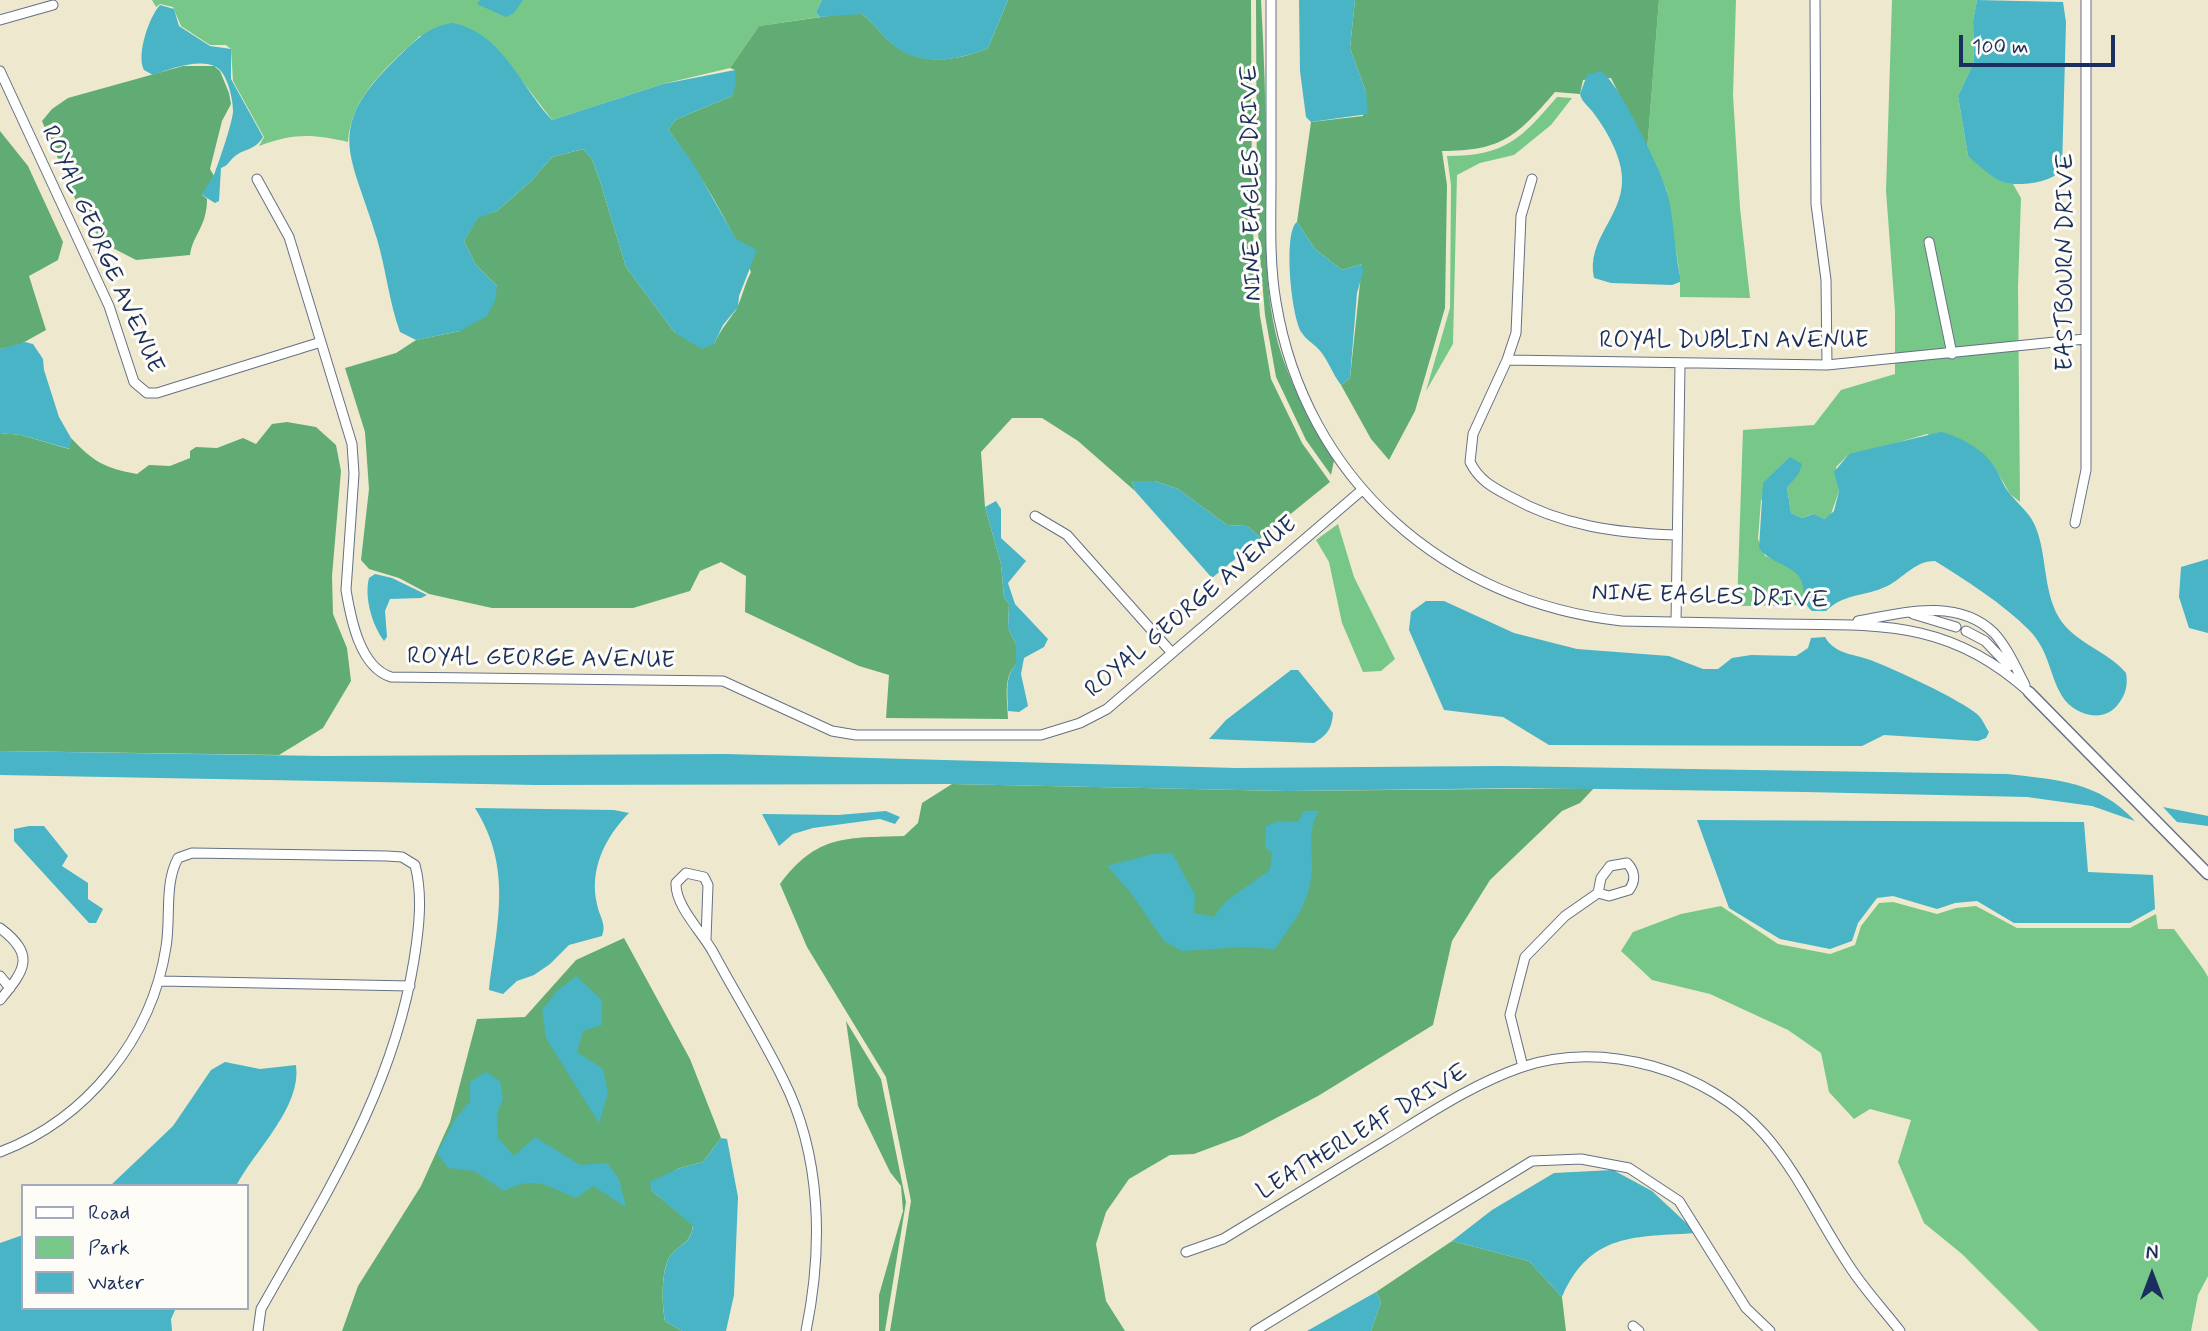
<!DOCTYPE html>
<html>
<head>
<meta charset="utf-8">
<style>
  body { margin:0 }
  #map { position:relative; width:2208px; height:1331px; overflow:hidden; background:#eee9ce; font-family:Mynerve,sans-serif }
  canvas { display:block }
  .legend { position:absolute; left:21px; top:1184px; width:228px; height:126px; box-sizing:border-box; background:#fdfcf7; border:2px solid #a3aaba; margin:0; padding:9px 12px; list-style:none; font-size:21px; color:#1b2f5e }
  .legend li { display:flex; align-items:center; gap:14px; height:35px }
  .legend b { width:35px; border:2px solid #a3aaba }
  .north { position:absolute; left:2117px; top:1240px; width:70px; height:70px; -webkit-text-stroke:5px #fdfcf7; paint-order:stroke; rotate:0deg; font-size:19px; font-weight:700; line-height:28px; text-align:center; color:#1b2f5e }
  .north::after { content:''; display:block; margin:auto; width:24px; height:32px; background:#1b2f5e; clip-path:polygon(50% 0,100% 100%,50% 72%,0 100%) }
  .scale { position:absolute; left:1959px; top:35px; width:156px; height:32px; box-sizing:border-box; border:4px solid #1b2f5e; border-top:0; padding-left:9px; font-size:21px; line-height:24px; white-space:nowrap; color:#1b2f5e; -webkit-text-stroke:5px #fdfcf7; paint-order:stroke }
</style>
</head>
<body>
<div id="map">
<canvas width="2208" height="1331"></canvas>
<ul class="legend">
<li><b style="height:9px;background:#fff"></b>Road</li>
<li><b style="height:19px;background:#77c788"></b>Park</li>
<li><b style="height:19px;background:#48b4c5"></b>Water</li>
</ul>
<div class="north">N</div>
<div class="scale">100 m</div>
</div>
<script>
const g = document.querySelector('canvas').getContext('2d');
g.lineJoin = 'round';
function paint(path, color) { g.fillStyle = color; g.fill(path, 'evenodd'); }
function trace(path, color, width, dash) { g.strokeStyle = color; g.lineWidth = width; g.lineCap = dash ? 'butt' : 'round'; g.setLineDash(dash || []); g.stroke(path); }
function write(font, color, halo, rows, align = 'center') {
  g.font = font + ' Mynerve,sans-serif'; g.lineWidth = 6; g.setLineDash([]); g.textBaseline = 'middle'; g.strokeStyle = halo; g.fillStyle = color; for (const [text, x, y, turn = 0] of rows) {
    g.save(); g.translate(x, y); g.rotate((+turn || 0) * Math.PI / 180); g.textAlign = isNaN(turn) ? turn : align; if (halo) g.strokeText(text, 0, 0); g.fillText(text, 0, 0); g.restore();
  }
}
const green = new Path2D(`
  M152,0h670l-6,12 4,5 -61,9 -29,42 -67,16 -111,36 -29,-38 -103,-46c-32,30 -69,60 -72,106 -35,-8 -54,-9 -89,4l5,-9 -31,-56 -2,-32 -5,-4h-16l-29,-19 -8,-19 -13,-3 -4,3z
  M1659,0h77l-3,95 7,113 10,90 -70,-1v-21l-14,-88 -19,-37z
  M1892,0h85l-4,21 1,41 -16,34 10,60 32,25 13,3 8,14 -3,89 2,215 -10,-8 -18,-31 -65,-29 -69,20h-9l-13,13 3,24 -9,26 -5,2 -13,-5 -10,4 -11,-5 -4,-25 8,-11 -34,23 -3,39 7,17c12,4 33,13 38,26 2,7 0,16 2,23l-68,1 6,-176 71,-5 27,-35 54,-16v-63l-9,-120z
  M1557,97l15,1 -21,27 -37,30 -34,8 -23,12 -4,169 -27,47 24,-83 1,-123 -4,-29c58,0 74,-17 110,-59z
  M1338,524l16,53 41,82 -14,12 -18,1 -21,-49 -13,-61 -13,-22z
  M1893,902l44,12 19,-6 20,-2 41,22h113l26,-14 2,15h16l30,41 4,7v299l-10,19 -7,36h-152l-77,-77 -38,-31 -26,-61 13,-42 -41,-11 -16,10 -25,-27 -8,-39 -33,-23 -78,-36 -58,-14 -31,-29 12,-19 48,-18 40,-8 57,38 52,10 25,-9 6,-19 18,-23z`);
const forest = new Path2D(`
  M1008,0h243l1,220 8,96 11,63 31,64 28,39 -69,56 -14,-12 -20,-1 -49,-36 -23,-8h-23l3,10 -57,-50 -36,-23h-30l-31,34 4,55 16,57 3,33 5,7 -1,24 8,16v21c-14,12 -8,38 -8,54l-122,-1 3,-43 -30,-9 -114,-54 1,-36 -25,-14 -21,9 -10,20 -57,17h-141l-63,-14 -30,-16 -30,-9 -8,-9 8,-71 -4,-57 -20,-64 51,-15 20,-13 44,-9 37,-45 -21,-21 -12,-24 14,-24 19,-6 35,-31 20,-23 31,-8 9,10 8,22 26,86 49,66 39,11c6,-13 14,-23 22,-34 5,-9 9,-27 15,-38 -22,-50 -51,-99 -83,-143l9,-10 55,-23 3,-26 -5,-2 29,-42 90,-13 13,1c13,10 23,26 36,34 27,18 62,12 90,0z
  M1256,0h5c3,53 5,107 5,160 0,65 -4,134 16,196 13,38 32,72 52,105l-3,14 -25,-35 -30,-63 -11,-62 -8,-95z
  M1355,0h304l-12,151 -36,-73 -28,2 -3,14 -25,-2c-38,44 -53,59 -113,59l5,34 -2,123 -30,103 -26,49 -18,-21 -30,-54 9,-7 12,-114 -20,6 -27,-21 -18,-27 14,-100 52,-6 3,-24 -16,-44z
  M183,66h31l6,5 9,22 2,11 -9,17 -12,48 4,7 -12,19 5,4c0,28 -14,35 -17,56l-54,5 -33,-17 -24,-35 -37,-87 10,-12 16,-11z
  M0,131l28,35 35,76 -5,18 -29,16 17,54 -27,15 -19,4z
  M287,422l29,5 20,18 5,26 -9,105 1,38 14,34 4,33 -28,47 -44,27 -279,-4v-318l21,2 48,14 2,-11c23,24 33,30 66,36l12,-9 21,1 20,-8v-7l6,-4 21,1 26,-10 13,6 16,-20z
  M952,784l335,7 307,-3 -14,15 -18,8 -72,69 -38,61 -19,84 -115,71 -76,40 -48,18 -24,1 -41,24 -23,33 -10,32 10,57 19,30h-235l21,-130 -25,-124 -79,-130 -27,-63c37,-50 67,-46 124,-48l14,-13 4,-20z
  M624,938l66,121 31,79 -18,24 -26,7 -26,21 42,35c-3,23 -17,18 -25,35 -7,16 -6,44 -3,61l17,10h-340l16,-45 63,-100 29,-64 27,-103 48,-2 51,-57z
  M846,1021l35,58 25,123 -21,129h-6v-36l24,-84 -2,-25 -11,-14 -32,-66z
  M1452,1241l77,20 33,36 4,34h-195l10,-29 -5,-10z`);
const water = new Path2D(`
  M480,0h43l-9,13 -8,4 -29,-13z
  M822,0h186l-20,48c-28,12 -63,18 -90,1 -13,-9 -23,-25 -36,-35l-42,3 -4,-5z
  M1299,0h56l-5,48 16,44 2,22 -57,8 -5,-5 -6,-46z
  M1977,0l86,2 3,20 -4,146c-7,15 -47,20 -62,13 -11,-6 -23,-17 -32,-25l-10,-60 16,-34 -1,-41z
  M160,5l14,4 5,17 31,20 21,3v30l32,58c-8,14 -19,11 -29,20 -6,5 -5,8 -13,11l-2,33 -4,2 -13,-8c3,-9 10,-14 13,-23 4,-10 19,-54 18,-62 0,-11 -6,-38 -17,-43 -17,-9 -46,2 -63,8l-9,-5c-8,-15 5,-53 16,-65z
  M452,23c50,9 69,64 100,97l111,-36 72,-14 1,14 -4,12 -55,23 -9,10 24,33 44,77 21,11 -18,46 -1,11 -15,18 -9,19 -12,5 -27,-16 -49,-66 -26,-86 -8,-22 -9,-10 -31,8 -20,23 -35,31 -19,7 -14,23 12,24 21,21 -2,15 -8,15 -27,15 -44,9 -16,-8c-11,-30 -14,-63 -23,-93 -24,-83 -55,-108 18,-179 18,-17 31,-33 57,-37z
  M1600,71c16,6 58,94 65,115 9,26 9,62 15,90v6l-8,3 -61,-2 -17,-5c-8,-38 28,-61 28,-97 1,-23 -16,-52 -30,-70 -5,-6 -10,-9 -12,-17l7,-19z
  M1297,222l18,27 27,21 20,-6 1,8 -6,21 -7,85 -9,7c-8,-10 -12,-23 -20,-33 -5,-7 -15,-12 -19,-19 -11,-15 -19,-102 -5,-111z
  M25,342l8,2 10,15 1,11 15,47 12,21 -1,11 -49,-14 -21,-2v-84z
  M1941,432c18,4 43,18 53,34 6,9 9,20 16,28 9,11 21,20 26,34 11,28 7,60 22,88 15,27 49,34 68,57 2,11 0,21 -7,30 -14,21 -45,13 -57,-7 -13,-22 -13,-46 -33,-66 -27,-27 -62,-49 -94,-69 -19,0 -29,14 -44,23 -22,13 -46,8 -65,27h-14c-13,-11 -4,-25 -15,-37 -12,-11 -29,-13 -38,-26l4,-65 27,-26 12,7 -3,9 -12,15 4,25 11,5 11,-4 12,5 9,-8 5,-20 -5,-19 15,-18z
  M1132,481h23l23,8 49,36 20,1 14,12 -49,40 -77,-87z
  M996,501l5,8v29l25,23 -18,22 7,21 33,35 -4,8 -20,11 -3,16 7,32 -9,6 -11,-1c0,-15 -4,-35 8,-46v-21l-8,-16 1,-24 -5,-7 -3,-33 -16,-57z
  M2208,559v74l-19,-5 -10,-31 2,-30z
  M375,574l17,4 35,17 -6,3 -31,1 -5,12 2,26 -3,4c-12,-16 -20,-44 -15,-63z
  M1426,601h18l70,32 63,16 92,7 34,13h15l14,-11 19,-3 45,1 12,-8 3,-10 14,-1c10,18 31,17 48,24 23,9 86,38 104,53 5,4 8,12 12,18l-3,6 -8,3 -94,-6 -22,11 -313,-1 -46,-28 -59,-7 -35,-80 2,-18z
  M1291,670h7l35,43c-1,16 -6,22 -19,30l-105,-4 17,-19z
  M0,751l324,5 401,-2 511,14 266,-2 505,8c51,6 91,7 128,47l-43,-15 -65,-9 -222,-5 -275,-4 -243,3 -335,-7 -416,1 -536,-10z
  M2163,807l45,9v10l-31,-4z
  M475,808l139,2 15,3c-24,24 -40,57 -32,91 2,12 10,20 5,32l-33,9 -19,19 -16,11 -17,6 -14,13 -14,-4c8,-68 24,-121 -14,-182z
  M886,811l14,6 -5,7 -15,-5 -67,9 -20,6 -14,12 -17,-32 76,1z
  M1304,811h15c-12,19 -6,37 -7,59 -3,37 -19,51 -37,79l-32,-2 -61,4 -18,-10 -33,-48 -24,-27 46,-12 19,-1 23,42 -1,18 20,4 11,-15 45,-32 2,-17 -7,-6 1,-21 13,-5 19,1z
  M1697,820l387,2 4,50 65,3 2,34 -25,14h-116l-37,-22 -22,2 -18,6 -44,-13 -16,2 -19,25 -6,18 -22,8 -50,-10 -51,-31z
  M29,826h15l24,30 -6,10 26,17v16l15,10 -7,14h-7l-75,-82v-12z
  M576,976l26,24v25l-19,6 -6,21 26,17 5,24 -9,30 -53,-85 -4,-28 15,-19z
  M225,1062l35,7 36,-4c6,42 -41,85 -60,121h-126l63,-60 38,-56z
  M486,1072l14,9 3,18 -6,15 1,24 16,18 21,-19 45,28 27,-2 12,16 7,28 -33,-21 -17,12c-30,-12 -40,-23 -72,-7l-30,-20 -26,-3 -11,-15 18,-34 15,-17v-20z
  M721,1138l6,1 11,58 -4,98 -8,36h-44l-17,-10c-3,-17 -4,-44 3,-61 8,-17 22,-12 25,-34l-42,-36 -1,-8 27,-13 26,-7z
  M1613,1170l39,21 45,42c-61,4 -107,-1 -135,64l-33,-36 -77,-20 40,-31 62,-37z
  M23,1235v73h153l-5,11 1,12h-172v-88z
  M1376,1292l5,10 -10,29h-64z`);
const minor = new Path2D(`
  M1271,0c0,60 0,120 0,180 0,40 -2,82 5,122 29,178 170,300 346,319 52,1 103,2 154,3 102,1 173,-5 253,68
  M1815,0l1,204 10,76 1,85
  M0,20l53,-15
  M0,71l109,235 25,76 13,11h10l164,-51
  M257,179l32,58 63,207 2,30 -8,116c5,30 14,77 45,87l332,4 109,50 24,4h185l39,-12 27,-14 255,-219
  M1532,179l-11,37 -5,117 -9,27 -34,74 -3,28c9,18 22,25 39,34 53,30 107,37 166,39
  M1929,242l23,112
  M1507,360l320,5 258,-26
  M1035,516l32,19 105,118
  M2075,523l11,-53v-470
  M1913,614l43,13
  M1858,621c44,-8 99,-24 136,12 13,14 22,35 31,52
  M1676,622l4,-257
  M1966,631l19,10 24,25
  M0,928c36,27 25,42 0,72
  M706,939l2,-54 -4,-8 -18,-4 -10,10c-1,23 26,49 37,69 23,43 49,84 70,127 39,77 40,169 23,252
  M0,976l10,12
  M161,981l249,5
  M1523,1067l-13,-52 15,-58 40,-41 33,-23 3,-15 9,-12 17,-3c8,8 9,18 2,27l-20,6 -11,-3
  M0,1152c87,-33 152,-114 166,-205 5,-30 -2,-63 12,-89l14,-5 195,3 15,1 13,8c8,30 4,64 -1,95 -21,131 -89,235 -153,349l-3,22
  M1186,1252l37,-13c54,-33 109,-66 163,-99 44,-27 87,-56 136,-73 81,-28 186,3 243,68 33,38 55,87 83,129 15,24 35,45 52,67
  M1633,1326l6,5
  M1255,1331l277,-170 49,-2 48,9 50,33 67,107 24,23`);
const tertiary = new Path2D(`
  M2029,692l179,182`);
const streetNames = [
  ["NINE EAGLES DRIVE",1253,183,-91],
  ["ROYAL GEORGE AVENUE",101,250,66],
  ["EASTBOURN DRIVE",2067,262,-90],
  ["ROYAL DUBLIN AVENUE",1734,342],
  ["NINE EAGLES DRIVE",1710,598,2],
  ["ROYAL GEORGE AVENUE",1192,608,-40],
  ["ROYAL GEORGE AVENUE",541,660,1],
  ["LEATHERLEAF DRIVE",1363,1133,-31]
];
paint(green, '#77c788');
paint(forest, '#61ac74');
paint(water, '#48b4c5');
trace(minor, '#657085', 11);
trace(tertiary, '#657085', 13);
trace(minor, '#fff', 9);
trace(tertiary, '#fff', 10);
write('24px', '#1b2f5e', '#fdfcf7', streetNames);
</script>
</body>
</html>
